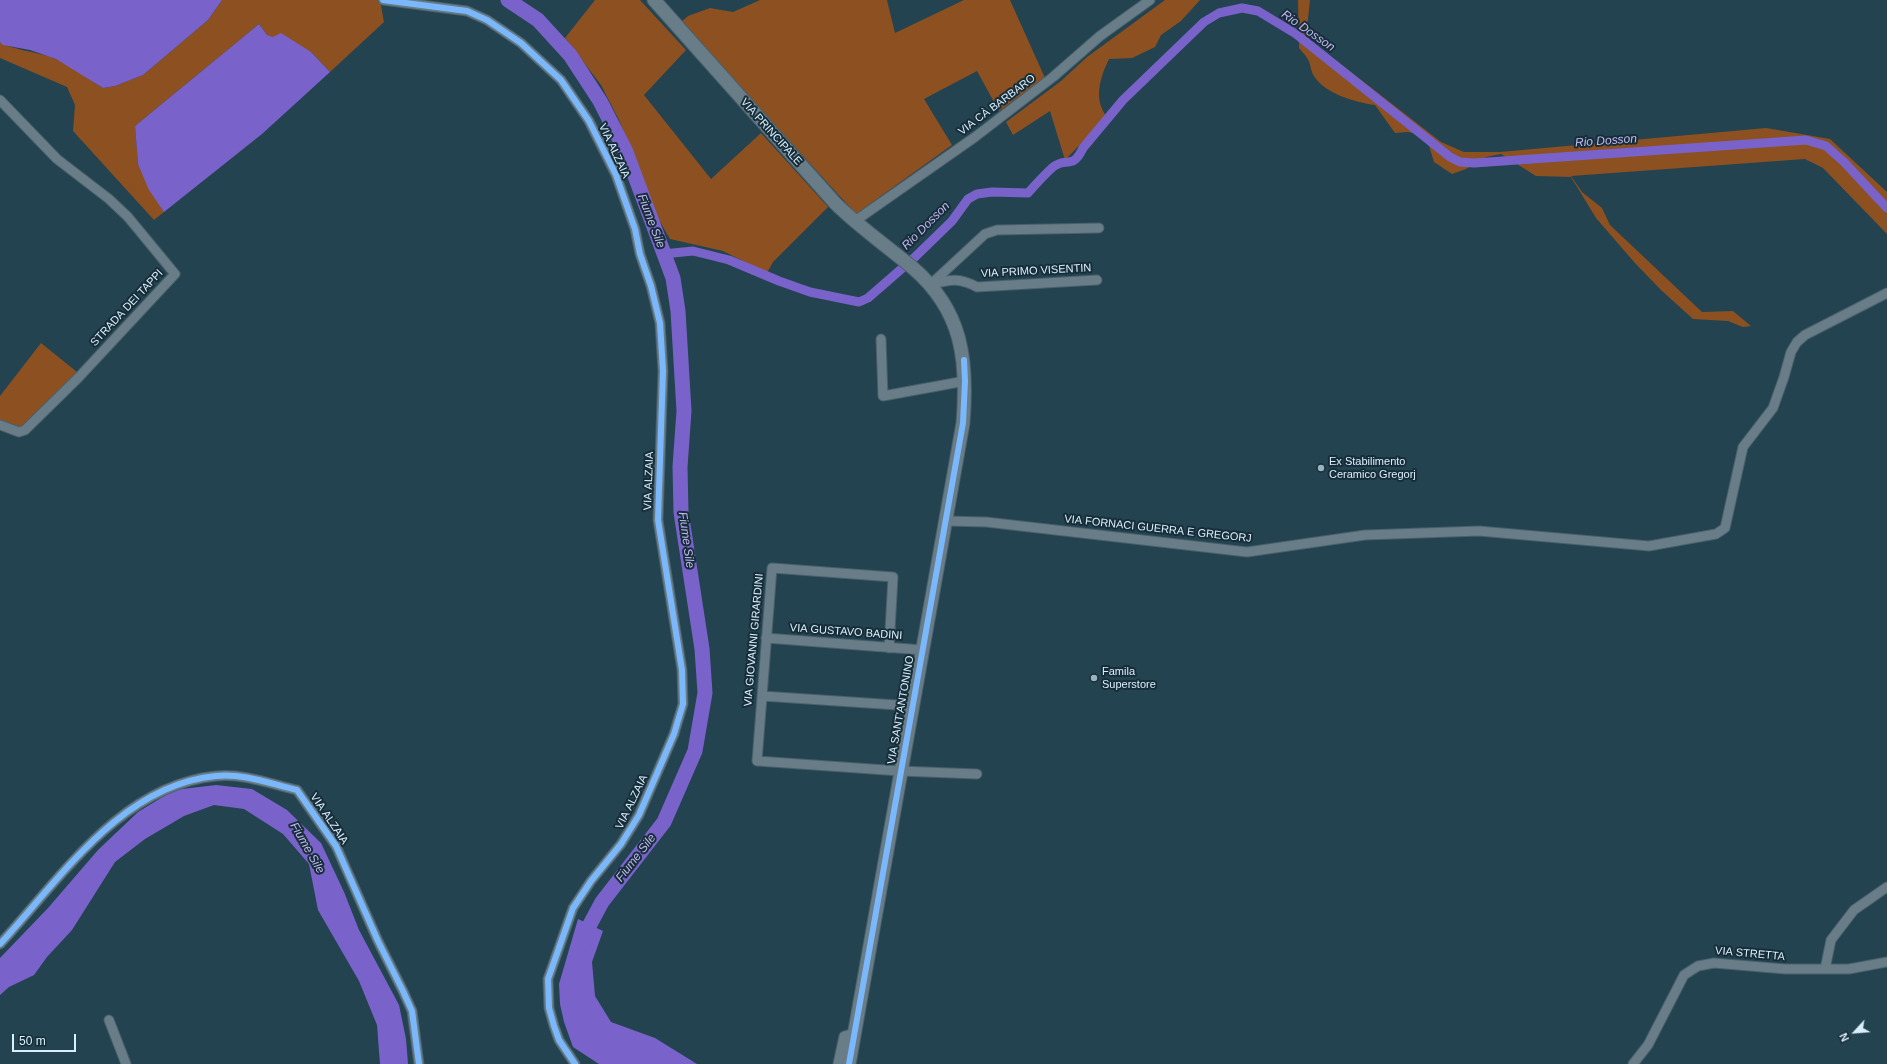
<!DOCTYPE html>
<html>
<head>
<meta charset="utf-8">
<style>
  body { margin:0 }
  #map { position:relative; width:1887px; height:1064px; overflow:hidden; background:#234350; font-family:Arial,sans-serif }
  canvas { display:block }
  .north { position:absolute; left:1835px; top:1012px; width:40px; height:40px; -webkit-text-stroke:3px #172e3a; paint-order:stroke; rotate:244deg; font-size:11px; font-weight:700; line-height:16px; text-align:center; color:#d9effc }
  .north::after { content:''; display:block; margin:auto; width:14px; height:18px; background:#d9effc; clip-path:polygon(50% 0,100% 100%,50% 72%,0 100%) }
  .scale { position:absolute; left:12px; top:1034px; width:64px; height:18px; box-sizing:border-box; border:2px solid #d9effc; border-top:0; padding-left:5px; font-size:12px; line-height:14px; white-space:nowrap; color:#d9effc; -webkit-text-stroke:3px #172e3a; paint-order:stroke }
</style>
</head>
<body>
<div id="map">
<canvas width="1887" height="1064"></canvas>
<div class="north">N</div>
<div class="scale">50 m</div>
</div>
<script>
const g = document.querySelector('canvas').getContext('2d');
g.lineJoin = 'round';
function paint(path, color) { g.fillStyle = color; g.fill(path, 'evenodd'); }
function trace(path, color, width, dash) { g.strokeStyle = color; g.lineWidth = width; g.lineCap = dash ? 'butt' : 'round'; g.setLineDash(dash || []); g.stroke(path); }
function write(font, color, halo, rows, align = 'center') {
  g.font = font + ' Arial,sans-serif'; g.lineWidth = 4; g.setLineDash([]); g.textBaseline = 'middle'; g.strokeStyle = halo; g.fillStyle = color; for (const [text, x, y, turn = 0] of rows) {
    g.save(); g.translate(x, y); g.rotate((+turn || 0) * Math.PI / 180); g.textAlign = isNaN(turn) ? turn : align; if (halo) g.strokeText(text, 0, 0); g.fillText(text, 0, 0); g.restore();
  }
}
const green = new Path2D(`
  M222,0h158l4,22 -54,50 -19,-20 -44,-17 -8,-11 -124,102 3,38 26,48 -10,8 -81,-89 2,-26 -8,-18 -67,-29v-16c8,7 43,11 56,17 16,7 32,20 47,29l12,-2 28,-11 65,-55z
  M595,0h45l46,50 -42,45 67,84 50,-46 67,74 -55,55 -6,11 -44,-22 -53,-12 -14,-24 -37,-95 -18,-35 -36,-47z
  M760,0h127l8,33 69,-33h46l35,78 -46,33 -22,-40 -53,28 28,46 -96,69 -175,-192 7,-6 22,-8 23,4z
  M1165,0h35l-19,21 -20,14 -6,12 -23,11 -23,1c-9,19 -16,40 -2,58l-42,43 -15,-49 -37,24 -7,-13 55,-41 26,-24z
  M1298,0h12l-4,37 135,105 23,10h36l266,-24 64,11 57,53v42l-64,-66 -18,-9 -234,17 11,16 20,16 8,17 92,87 31,-1 18,15 -8,1 -15,-6 -35,-2 -32,-29 -27,-28 -38,-44 -25,-41 -35,-1 -35,-22 -15,3 -20,12 -14,5 -18,-12 -8,-26 -18,-4 -13,1 -20,-28c-20,-3 -50,-11 -61,-29 -4,-6 -3,-13 -7,-18 -2,-4 -6,-7 -8,-10z
  M41,343l36,29 11,-10 -67,69 -21,-6v-29z`);
const water = new Path2D(`
  M0,0h222l-14,20 -65,55 -28,11 -12,2 -47,-29 -26,-9 -27,-5 -3,-3z
  M259,24l8,11 6,2 8,-4 30,19 19,20 -68,62 -98,78 -15,-22 -11,-26 -3,-38z
  M216,785l36,4 35,21 34,33 23,49 15,38 40,75 7,34 2,25h-28l-3,-39 -18,-44 -41,-71 -9,-46 -26,-30 -39,-25 -30,-4 -30,11 -39,23 -30,23 -43,68 -25,27 -13,18 -25,12 -9,8v-37l48,-50 50,-58 40,-38 36,-22z
  M578,919l25,12 -11,31 3,34 16,26 44,16 42,26h-98l-26,-17 -9,-25 -4,-18 -1,-20z`);
const canal = new Path2D(`
  M663,254l30,-3 36,9 50,21 31,11 49,10 9,-4 46,-40 38,-37 16,-22 9,-5 15,-2 36,1c8,-9 16,-18 25,-26 14,-11 19,4 30,-19l40,-48 81,-78 15,-9 23,-5 16,3 38,23 154,123 10,5 14,1 332,-23 20,6 18,16 43,46`);
const river = new Path2D(`
  M508,0l30,20 32,35 30,46 26,51 47,126 5,33 6,100 -4,56 1,45 21,137 3,44 -10,58 -31,71 -62,80 -15,28 -4,14`);
const street = new Path2D(`
  M383,0l84,11 20,9 34,23 40,37 28,41 27,54 19,54 5,25 11,32 9,37 3,48 -5,149 24,150 1,34 -9,30 -35,81 -18,29 -30,37 -18,27 -25,71 1,29 5,18 5,14 16,24
  M0,100l57,59 52,40 19,18 47,57 -96,103 -54,53 -6,2 -19,-7
  M855,221l120,-84 78,-60 47,-41 50,-36
  M933,284c18,-5 27,-6 44,3l120,-7
  M930,285l55,-51 12,-4 102,-2
  M881,339l2,57 82,-15
  M945,521l41,1 261,30 118,-17 114,-4 170,15 67,-12 9,-6 18,-81 30,-39 11,-31 7,-25 6,-10 8,-7 82,-42
  M766,638l157,12
  M889,648l4,-71 -121,-9 -15,193 143,10 77,3
  M762,696l150,10
  M0,944c60,-65 121,-159 216,-168 27,-3 55,8 81,14l39,56 42,95 25,50 9,20 7,53
  M1825,969l6,-29 23,-30 33,-23
  M109,1020l17,44
  M838,1064l6,-28 11,-3
  M1633,1064l15,-19 36,-70 14,-9 16,-3 71,6h64l38,-7`);
const secondary = new Path2D(`
  M654,0l181,203c24,24 52,43 78,65 50,43 55,93 50,155l-114,641`);
const cycleway = new Path2D(`
  M383,0l84,11 20,9 34,23 40,37 28,41 27,54 19,54 5,25 11,32 9,37 3,48 -5,149 24,150 1,34 -9,30 -35,81 -18,29 -30,37 -18,27 -25,71 1,29 5,18 5,14 16,24
  M0,944c60,-65 121,-159 216,-168 27,-3 55,8 81,14l39,56 42,95 25,50 9,20 7,53
  M849,1064l114,-641 2,-42 -1,-21`);
const markers = [
  [1321,468,4,"#99b3c0"],
  [1094,678,4,"#99b3c0"]
];
const streetNames = [
  ["VIA CÀ BARBARO",997,105,-37],
  ["VIA PRINCIPALE",771,132,48],
  ["VIA ALZAIA",614,151,65],
  ["VIA PRIMO VISENTIN",1036,271,-3],
  ["STRADA DEI TAPPI",127,308,-47],
  ["VIA ALZAIA",649,481,-88],
  ["VIA FORNACI GUERRA E GREGORJ",1158,529,6],
  ["VIA GUSTAVO BADINI",846,632,4],
  ["VIA GIOVANNI GIRARDINI",754,640,-85],
  ["VIA SANT'ANTONINO",901,710,-80],
  ["VIA ALZAIA",632,802,-64],
  ["VIA ALZAIA",329,819,56],
  ["VIA STRETTA",1750,954,5]
];
const poiNames = [
  ["Ex Stabilimento",1329,462],
  ["Ceramico Gregorj",1329,475],
  ["Famila",1102,672],
  ["Superstore",1102,685]
];
const waterNames = [
  ["Rio Dosson",1308,31,35],
  ["Rio Dosson",1606,141,-4],
  ["Fiume Sile",651,221,69],
  ["Rio Dosson",926,226,-45],
  ["Fiume Sile",686,540,82],
  ["Fiume Sile",307,848,60],
  ["Fiume Sile",636,858,-52]
];
paint(green, '#8d5021');
paint(water, '#7963ca');
trace(canal, '#7963ca', 9);
trace(river, '#7963ca', 15);
trace(street, '#49606b', 11);
trace(secondary, '#49606b', 15);
trace(street, '#687d87', 9);
trace(secondary, '#687d87', 13);
trace(cycleway, '#7ab7fb', 6);
for (const [x, y, r, color] of markers) { const dot = new Path2D(); dot.arc(x, y, r, 0, 2 * Math.PI); g.fillStyle = color; g.fill(dot); trace(dot, '#172e3a', 1.5); }
write('11px', '#d9effc', '#172e3a', streetNames);
write('11px', '#d9effc', '#172e3a', poiNames, 'left');
write('italic 12px', '#c1b8ef', '#172e3a', waterNames);
</script>
</body>
</html>
